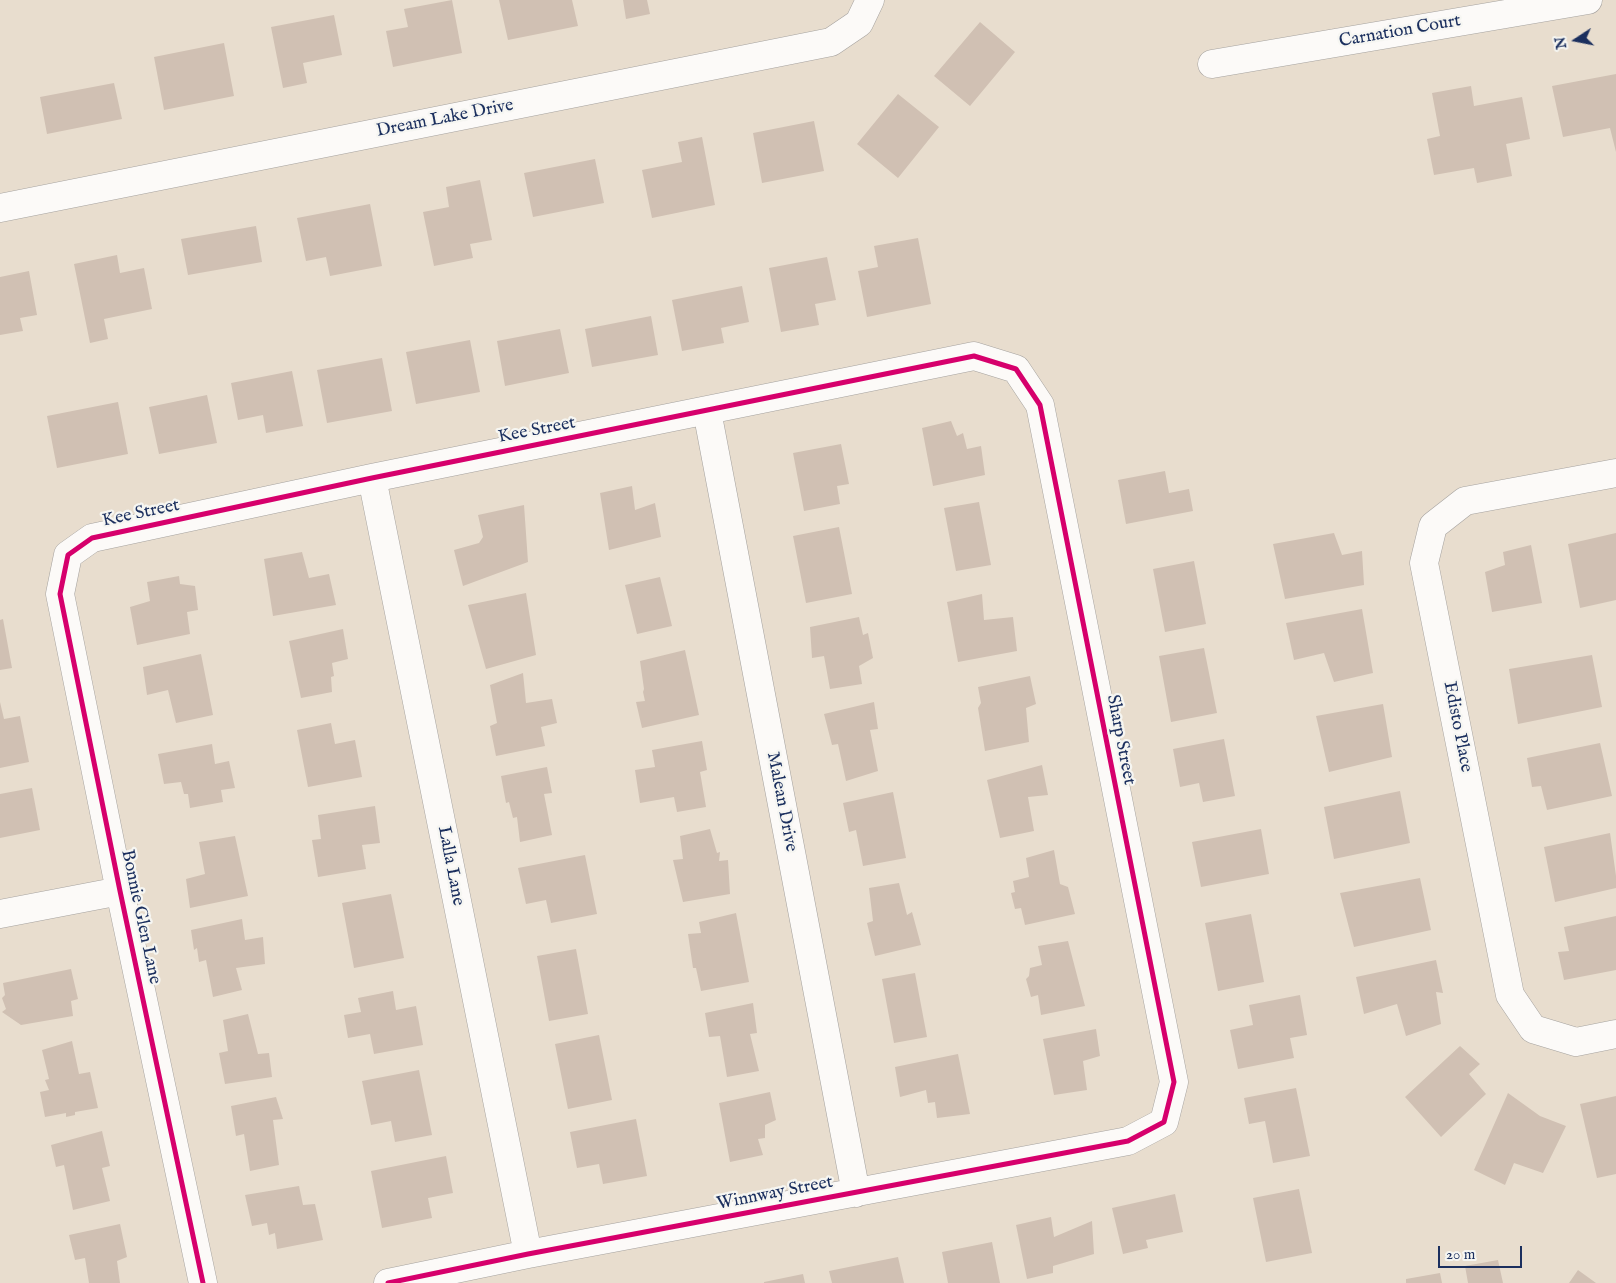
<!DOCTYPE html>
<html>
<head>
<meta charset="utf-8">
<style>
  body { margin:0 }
  #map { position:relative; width:1616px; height:1283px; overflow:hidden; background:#e8ddce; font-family:"IM FELL English",serif }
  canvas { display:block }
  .north { position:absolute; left:1551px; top:15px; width:50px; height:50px; -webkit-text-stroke:4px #f6f6f2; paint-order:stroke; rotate:259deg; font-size:14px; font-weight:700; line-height:20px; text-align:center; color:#1b2f5e }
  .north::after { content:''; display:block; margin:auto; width:18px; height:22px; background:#1b2f5e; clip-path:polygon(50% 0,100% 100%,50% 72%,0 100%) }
  .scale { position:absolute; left:1438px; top:1246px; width:84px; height:22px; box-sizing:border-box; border:2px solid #1b2f5e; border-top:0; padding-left:6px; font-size:15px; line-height:18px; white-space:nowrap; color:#1b2f5e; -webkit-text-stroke:4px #f6f6f2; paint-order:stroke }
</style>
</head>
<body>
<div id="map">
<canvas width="1616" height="1283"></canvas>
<div class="north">N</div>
<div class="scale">20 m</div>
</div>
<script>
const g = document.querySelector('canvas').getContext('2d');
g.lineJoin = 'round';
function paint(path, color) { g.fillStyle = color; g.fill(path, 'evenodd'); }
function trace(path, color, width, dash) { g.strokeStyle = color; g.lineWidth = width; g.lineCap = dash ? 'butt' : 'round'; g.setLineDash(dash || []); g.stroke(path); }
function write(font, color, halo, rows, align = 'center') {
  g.font = font + ' "IM FELL English",serif'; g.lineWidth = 4.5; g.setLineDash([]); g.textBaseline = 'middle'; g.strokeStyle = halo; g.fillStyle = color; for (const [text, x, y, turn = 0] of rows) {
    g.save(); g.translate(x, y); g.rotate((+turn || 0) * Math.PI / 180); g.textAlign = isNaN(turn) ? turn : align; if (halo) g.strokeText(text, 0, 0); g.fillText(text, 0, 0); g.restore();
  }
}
const building = new Path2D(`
  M452,0l10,53 -69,14 -7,-36 22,-4 -4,-18z
  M499,0h73l6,26 -70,14z
  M623,0h24l3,14 -24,5z
  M334,15l8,40 -39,8 4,20 -24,5 -12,-61z
  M980,22l35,30 -45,54 -36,-30z
  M224,43l10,53 -70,14 -10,-53z
  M1616,74v78l-6,-24 -47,9 -11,-51z
  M114,83l8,36 -75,15 -7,-37z
  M1471,86l3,20 48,-9 8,42 -24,5 6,32 -35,7 -3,-15 -40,7 -7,-36 13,-3 -8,-43z
  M898,94l41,33 -41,51 -41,-34z
  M814,121l10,50 -62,12 -9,-50z
  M702,137l13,68 -63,13 -10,-48 40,-8 -4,-20z
  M595,159l9,44 -71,14 -9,-44z
  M480,180l12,60 -22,4 3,14 -39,8 -11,-54 26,-5 -3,-20z
  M370,204l12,62 -52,10 -4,-19 -20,4 -9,-43z
  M256,226l6,36 -74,13 -7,-36z
  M918,238l13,66 -64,13 -9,-46 20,-4 -4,-21z
  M117,255l3,18 24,-5 8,41 -48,10 4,20 -18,4 -16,-79z
  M827,257l9,43 -21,4 4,21 -38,7 -12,-64z
  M29,271l8,44 -17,3 3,13 -23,4v-58z
  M742,286l7,36 -28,6 3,15 -42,8 -10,-51z
  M651,316l7,39 -66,12 -7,-38z
  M560,329l9,44 -64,13 -8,-45z
  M470,340l10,52 -64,12 -10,-52z
  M382,358l10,53 -65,12 -10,-53z
  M292,371l11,55 -37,7 -3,-18 -25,5 -7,-37z
  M207,395l10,48 -58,11 -10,-47z
  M118,402l10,52 -71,14 -10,-52z
  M951,421l6,15 6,-3 4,16 14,-3 4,29 -52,11 -11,-58z
  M841,444l8,40 -12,2 3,18 -36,7 -11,-58z
  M1165,471l4,22 20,-4 4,22 -67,13 -8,-44z
  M632,486l3,24 20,-7 6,34 -52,13 -9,-57z
  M979,502l12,63 -35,6 -12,-63z
  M524,505l4,57 -65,24 -9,-36 25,-7 4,-6 -5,-22z
  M839,527l13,67 -46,9 -13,-67z
  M1334,533l8,22 20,-4 2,34 -79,14 -12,-55z
  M1616,533v67l-36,8 -12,-64z
  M1531,545l11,58 -50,9 -7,-40 20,-7 -2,-13z
  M302,552l7,26 20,-4 7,31 -63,11 -9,-57z
  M1194,561l12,63 -41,8 -12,-63z
  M179,576l1,8 15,2 3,24 -11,2 3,22 -53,11 -7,-38 20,-6 -3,-19z
  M660,577l12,49 -35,8 -12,-49z
  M526,593l10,62 -50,14 -18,-64z
  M982,594l2,26 29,-3 4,34 -59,11 -11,-60z
  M1362,609l11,64 -39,9 -10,-29 -30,7 -8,-37z
  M859,617l4,18 5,-2 5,25 -14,8 3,18 -32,5 -6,-33 -12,2 -2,-31z
  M3,619l9,49 -12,2v-50z
  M343,629l5,30 -16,4 2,13 -3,1 1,15 -31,6 -12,-57z
  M1204,648l13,65 -46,9 -12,-66z
  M685,650l14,65 -57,13 -6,-26 9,-1 -2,-9 1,-3 -4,-28z
  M201,654l12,61 -37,8 -8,-33 -21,5 -4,-28z
  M1592,655l10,52 -84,17 -9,-55z
  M523,673l3,30 26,-4 5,24 -16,4 4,19 -49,10 -6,-30 7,-3 -7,-38z
  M1030,676l6,28 -10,4 3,34 -44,9 -7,-43 3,-5 -3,-16z
  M0,702l4,17 16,-3 9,46 -29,6z
  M874,702l4,27 -8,1 8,41 -32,10 -8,-37 -6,1 -8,-31z
  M1383,704l9,53 -63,15 -13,-56z
  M331,723l4,21 20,-4 7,37 -54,10 -11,-57z
  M1224,739l11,57 -32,6 -4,-19 -19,4 -7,-38z
  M702,741l5,29 -7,2 6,35 -29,5 -3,-15 -34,6 -5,-33 20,-3 -3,-17z
  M1600,743l12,53 -65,14 -6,-24 -9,1 -5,-29z
  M212,744l3,20 14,-3 6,27 -14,2 2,12 -33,6 -2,-14h-4l-3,-12 -17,2 -6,-30z
  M1042,765l6,30 -20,2 6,34 -34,7 -13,-58z
  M547,767l5,26 -8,1 8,41 -32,7 -3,-25 -4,1 -4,-16 -3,1 -5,-27z
  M32,788l8,42 -40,8v-44z
  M1400,791l10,52 -76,16 -10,-52z
  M893,792l13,66 -43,8 -7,-36 -7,2 -6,-29z
  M375,806l5,37 -18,2 4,24 -48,8 -6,-37 9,-1 -3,-24z
  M710,829l7,24 3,-1 -1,9 9,-1 2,34 -47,8 -10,-42 10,-1 -3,-23z
  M1261,829l8,45 -68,13 -9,-45z
  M1610,833l6,43v12l-61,14 -11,-55z
  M235,836l13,60 -58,12 -4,-29 19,-5 -6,-32z
  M1054,850l6,34 8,3 7,27 -50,11 -4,-17 -6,1 -4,-16 4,-1 -2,-11 16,-4 -3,-19z
  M585,855l12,59 -46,9 -5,-23 -20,4 -8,-36z
  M1420,878l11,52 -77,17 -14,-54z
  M899,883l8,32 5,-3 9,33 -46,11 -8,-33 6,-2 -4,-33z
  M391,894l13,64 -50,10 -12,-65z
  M736,913l13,69 -48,9 -5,-23h-3l-5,-34 13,-1 -2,-11z
  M1251,914l13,68 -46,9 -13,-68z
  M1616,916v54l-52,10 -6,-28 11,-1 -5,-24z
  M242,919l3,21 18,-3 2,27 -29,4 6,22 -29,7 -7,-37 -7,2 -2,-14 -3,2 -3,-20z
  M1068,941l17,65 -44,9 -3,-20 -7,2 -5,-18 3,-3 1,-8 12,-3 -4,-19z
  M576,949l12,65 -39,7 -12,-65z
  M1436,960l7,33 -7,-1 5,32 -35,12 -9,-32 -33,10 -8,-37z
  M71,969l7,30 -7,2 2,15 -52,9 -19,-13 4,-3 -4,-11 3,-3 -2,-12z
  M915,973l12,64 -33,6 -12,-64z
  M393,991l3,19 20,-4 7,39 -49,9 -4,-20 -22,4 -4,-23 17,-3 -3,-14z
  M1300,995l7,40 -17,3 4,20 -56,11 -8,-39 23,-5 -4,-20z
  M753,1003l4,30 -7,1 9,37 -32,6 -7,-41 -11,1 -4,-24z
  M248,1014l10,40 11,-1 3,24 -47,7 -6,-31 9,-2 -5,-31z
  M1096,1029l4,27 -17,5 4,29 -33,5 -11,-56z
  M599,1035l13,65 -44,9 -13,-65z
  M72,1041l7,33 11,-2 8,36 -23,4v3l-9,2v-4l-21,4 -5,-25 9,-2 -4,-10 4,-1 -7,-29z
  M1460,1046l20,18 -11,10 17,20 -45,43 -36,-40z
  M958,1054l12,60 -33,4 -2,-16 -7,1 -2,-13 -26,7 -5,-30z
  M419,1070l13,65 -37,7 -4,-21 -20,4 -9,-44z
  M1296,1088l14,68 -37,7 -8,-42 -16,3 -5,-26z
  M770,1092l6,28 -11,5v13l-7,1 5,16 -33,7 -11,-59z
  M1508,1093l32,23 26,10 -23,47 -29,-10 -9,22 -31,-15z
  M1616,1096v78l-19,4 -17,-74z
  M276,1097l7,22 -10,1 6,45 -29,6 -6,-37 -8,2 -5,-30z
  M636,1119l11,57 -44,8 -4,-20 -22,4 -7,-36z
  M102,1131l8,35 -8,2 8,33 -37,9 -9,-45 -8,2 -5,-22z
  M446,1156l7,37 -25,5 4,20 -50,10 -11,-57z
  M299,1186l4,19 12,-1 8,36 -46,9 -2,-16 -6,2 -2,-12 -15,3 -7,-31z
  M1299,1189l13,64 -46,9 -13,-64z
  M1175,1194l8,38 -37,8 2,8 -25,6 -11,-46z
  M1051,1217l3,20 38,-16 2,33 -41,12v7l-26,6 -11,-54z
  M120,1224l7,33 -10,4 3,22h-31l-4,-25 -10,2 -6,-25z
  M992,1242l8,41h-52l-6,-31z
  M898,1257l6,26h-72l-3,-12z
  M1498,1260l5,23h-35l-3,-17z
  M1578,1270l18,13h-27z
  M1440,1273l2,10h-36v-4z
  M803,1274l2,9h-41v-1z`);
const minor = new Path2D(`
  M1212,64l376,-64
  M0,208l831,-166 28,-19 11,-23
  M707,411l149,782
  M1616,473l-151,28 -32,25 -9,37 86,432 23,34 43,13 40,-8
  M372,478l156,776
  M0,914l120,-23
  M203,1283l-83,-392 -60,-297 8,-39 24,-17 280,-60 602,-122 42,13 24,36 134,677 -10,40 -36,19 -600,113 -140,29`);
const cycleway = new Path2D(`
  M203,1283l-83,-392 -60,-297 8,-39 24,-17 280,-60 602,-122 42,13 24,36 134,677 -10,40 -36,19 -600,113 -140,29`);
const streetNames = [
  ["Carnation Court",1400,32,-10],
  ["Dream Lake Drive",445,119,-11],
  ["Kee Street",537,431,-11],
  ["Kee Street",141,514,-12],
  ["Edisto Place",1457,727,79],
  ["Sharp Street",1120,740,79],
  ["Malean Drive",781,802,79],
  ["Lalla Lane",450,866,79],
  ["Bonnie Glen Lane",140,917,78],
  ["Winnway Street",775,1194,-11]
];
paint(building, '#d0c0b3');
trace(minor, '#a5a29f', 29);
trace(minor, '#fcfaf8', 28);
trace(cycleway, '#d6006c', 5);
write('18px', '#1b2f5e', '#f6f6f2', streetNames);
</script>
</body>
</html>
